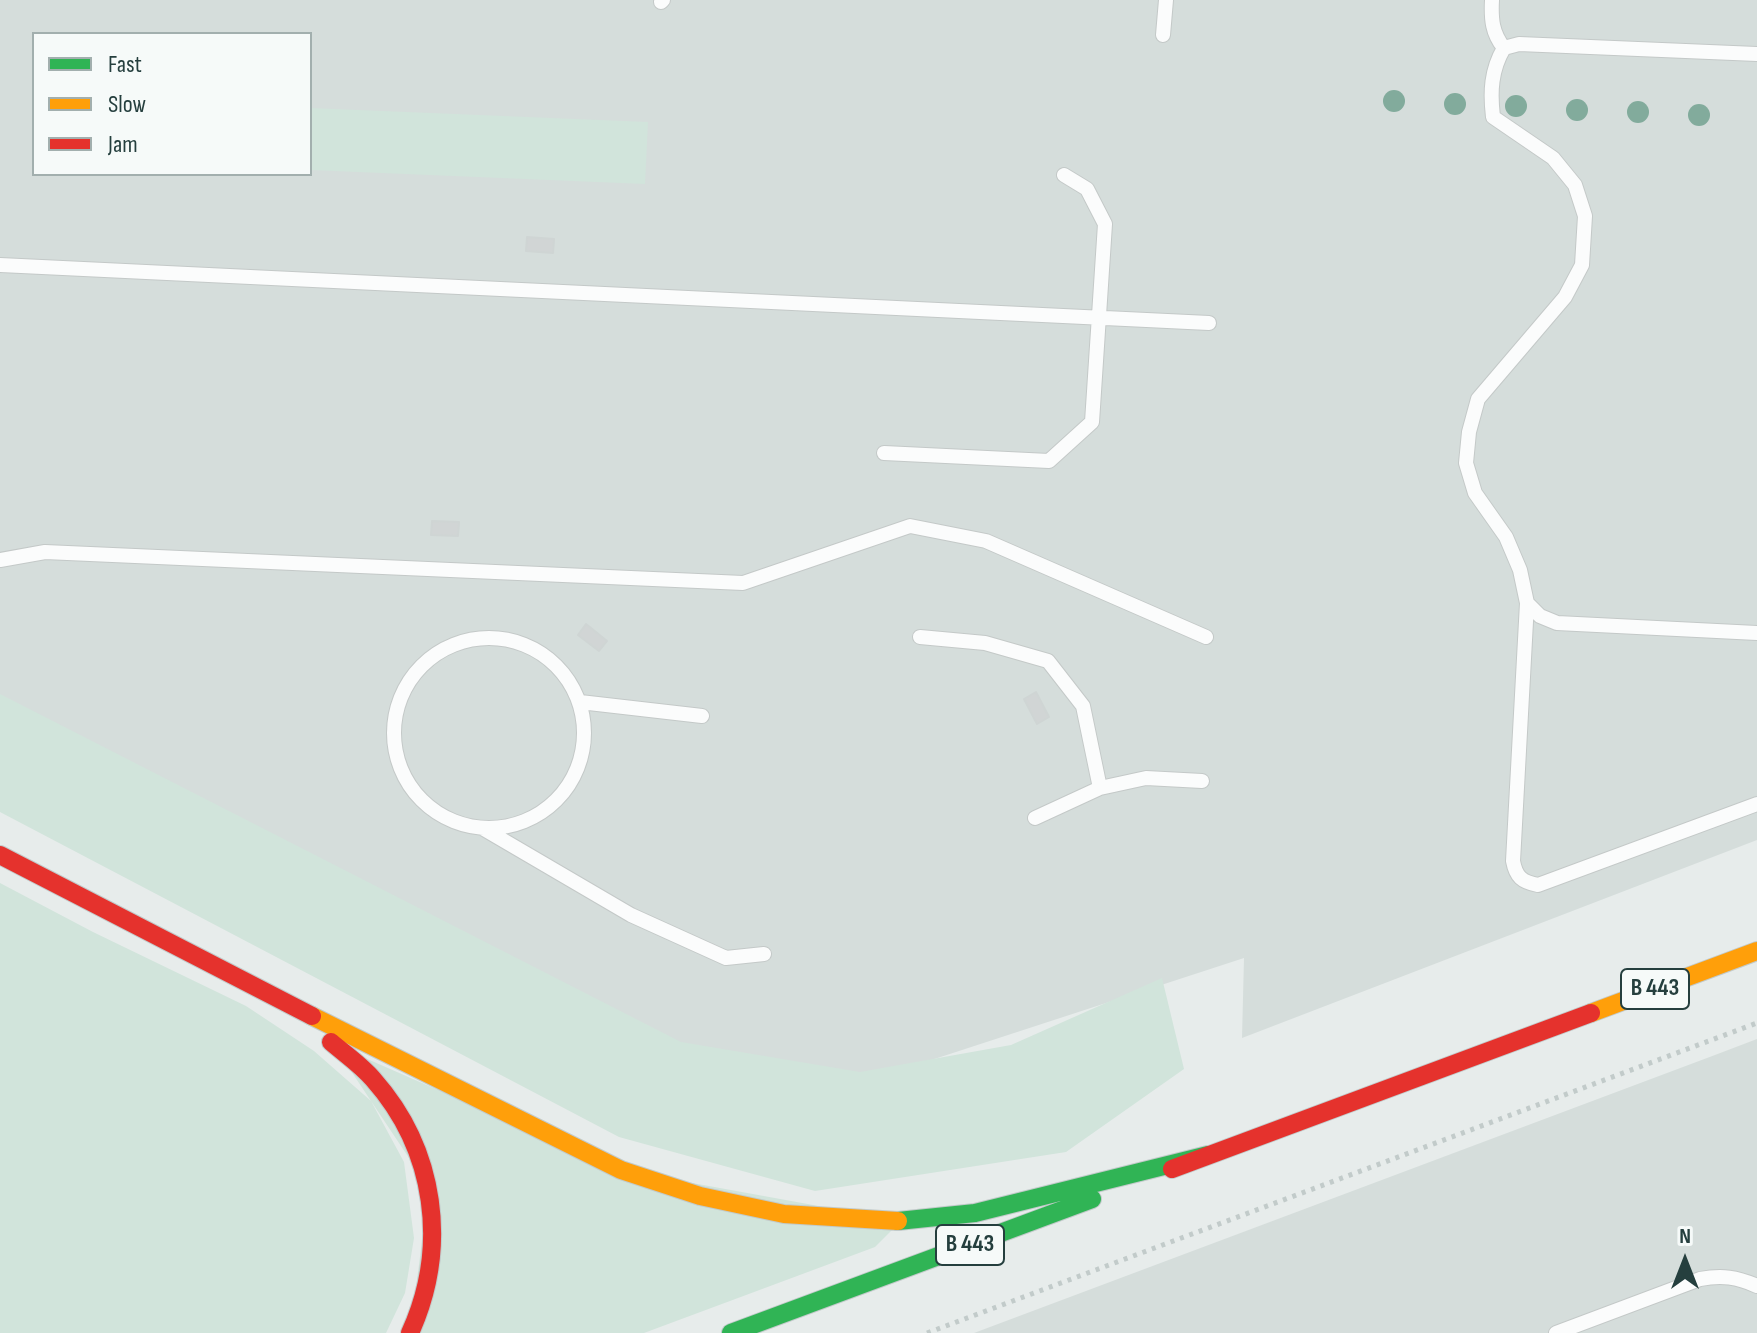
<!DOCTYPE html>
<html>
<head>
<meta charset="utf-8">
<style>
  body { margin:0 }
  #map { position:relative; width:1757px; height:1333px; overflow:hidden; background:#e7eceb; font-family:"Sofia Sans Condensed",sans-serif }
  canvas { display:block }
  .legend { position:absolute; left:32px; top:32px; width:280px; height:144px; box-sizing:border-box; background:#f6faf9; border:2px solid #a2afae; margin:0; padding:10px 14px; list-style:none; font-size:24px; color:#253f3e }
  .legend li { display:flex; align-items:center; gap:16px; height:40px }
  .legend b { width:40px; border:2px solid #a2afae }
  .north { position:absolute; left:1645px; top:1221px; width:80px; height:80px; -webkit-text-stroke:6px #f6faf9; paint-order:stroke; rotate:0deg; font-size:22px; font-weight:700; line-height:32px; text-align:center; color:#253f3e }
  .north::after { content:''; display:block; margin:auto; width:28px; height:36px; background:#253f3e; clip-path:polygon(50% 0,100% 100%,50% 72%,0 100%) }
</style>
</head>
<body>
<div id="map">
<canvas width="1757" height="1333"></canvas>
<ul class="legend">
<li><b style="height:10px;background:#30b455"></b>Fast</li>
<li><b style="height:10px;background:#ff9f0a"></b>Slow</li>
<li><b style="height:10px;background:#e5322d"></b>Jam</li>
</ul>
<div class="north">N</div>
</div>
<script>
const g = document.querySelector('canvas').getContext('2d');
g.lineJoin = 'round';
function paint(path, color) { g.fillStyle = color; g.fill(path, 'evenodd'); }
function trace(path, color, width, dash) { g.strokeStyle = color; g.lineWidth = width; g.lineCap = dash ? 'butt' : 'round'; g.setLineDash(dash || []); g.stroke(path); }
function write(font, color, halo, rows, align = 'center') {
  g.font = font + ' "Sofia Sans Condensed",sans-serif'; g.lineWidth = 8; g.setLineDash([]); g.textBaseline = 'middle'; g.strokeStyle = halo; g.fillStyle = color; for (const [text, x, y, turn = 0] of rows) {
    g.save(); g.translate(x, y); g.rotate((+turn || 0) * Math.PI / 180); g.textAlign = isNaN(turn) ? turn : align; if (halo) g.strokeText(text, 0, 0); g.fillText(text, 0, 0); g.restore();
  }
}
const built = new Path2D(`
  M0,0h1757v840l-515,198 2,-80 -377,123 -191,-18 -676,-356zM34,34h276v140h-276z
  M1757,1039v294h-783l741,-278z`);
const green = new Path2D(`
  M310,108l338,14 -3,62 -335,-14z
  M0,694l681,348 179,30 151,-27 151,-67 22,91 -118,83 -251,39 -196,-54 -619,-325z
  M0,883l93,49 153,74 68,45 57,50 33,61 10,76 -9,55 -19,40h-386z
  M333,1044l288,126 280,51 -26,26 -231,86h-234l19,-145z`);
const building = new Path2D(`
  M527,237l27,2 -1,14 -27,-2z
  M432,521l27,1 -1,14 -27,-1z
  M586,624l21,17 -8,10 -21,-16z
  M1036,692l13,25 -12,7 -13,-25z`);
const path = new Path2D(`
  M927,1333l830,-310`);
const lane = new Path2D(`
  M1492,0c-1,19 0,33 12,48
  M661,2l2,-2
  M1163,35l3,-35
  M1757,54l-238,-10 -15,4c-13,22 -14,44 -11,69l60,41 22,27 10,31 -3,49 -17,32 -87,102 -9,33 -3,31 9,30 31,44 14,33 7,33 -14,258c3,16 9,21 25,24l219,-81
  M0,265l1209,58
  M884,453l165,8 43,-39 13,-198 -18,-35 -23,-14
  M0,560l45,-8 698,31 167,-57 76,15 220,96
  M1527,603l13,13 17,7 200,10
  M920,637l65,6 63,18 35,45 17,82
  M394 733a95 95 0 1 1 190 0a95 95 0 1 1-190 0Z
  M580,702l122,14
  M1035,818l65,-30 46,-10 56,3
  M484,829l147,86 95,43 38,-4
  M1556,1333l144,-54c22,-4 37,-2 57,7`);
const fast = new Path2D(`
  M898,1221l77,-8 233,-58
  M731,1333l361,-134`);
const slow = new Path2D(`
  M1591,1013l166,-62
  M312,1016l309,154 79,26 84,18 114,7`);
const jam = new Path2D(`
  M0,855l312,161
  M331,1042c14,12 30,23 42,37 63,71 76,168 37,254
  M1172,1169l419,-156`);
const trees = [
  [1394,101],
  [1455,104],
  [1516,106],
  [1577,110],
  [1638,112],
  [1699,115]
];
const shields = [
  [1655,989,68],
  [970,1245,68]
];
const shieldNames = [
  ["B 443",1655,989],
  ["B 443",970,1245]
];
paint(built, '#d5dddb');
paint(green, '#d1e4db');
paint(building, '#d1d5d5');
trace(building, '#cfd5d4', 2);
trace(lane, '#c4c9c8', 16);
trace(fast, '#c2caca', 20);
trace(slow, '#c2caca', 20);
trace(jam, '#c2caca', 20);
trace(path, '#c2cbca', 5, [4, 6]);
trace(lane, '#fbfcfc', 14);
trace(fast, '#30b455', 18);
trace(slow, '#ff9f0a', 18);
trace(jam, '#e5322d', 18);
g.fillStyle = '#82ab9c';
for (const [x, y] of trees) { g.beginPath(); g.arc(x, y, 11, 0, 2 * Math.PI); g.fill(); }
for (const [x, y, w] of shields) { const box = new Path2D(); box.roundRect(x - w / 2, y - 20, w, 40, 6); g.fillStyle = '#f6faf9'; g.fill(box); trace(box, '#253f3e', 2); }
write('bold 24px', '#253f3e', null, shieldNames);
</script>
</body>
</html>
